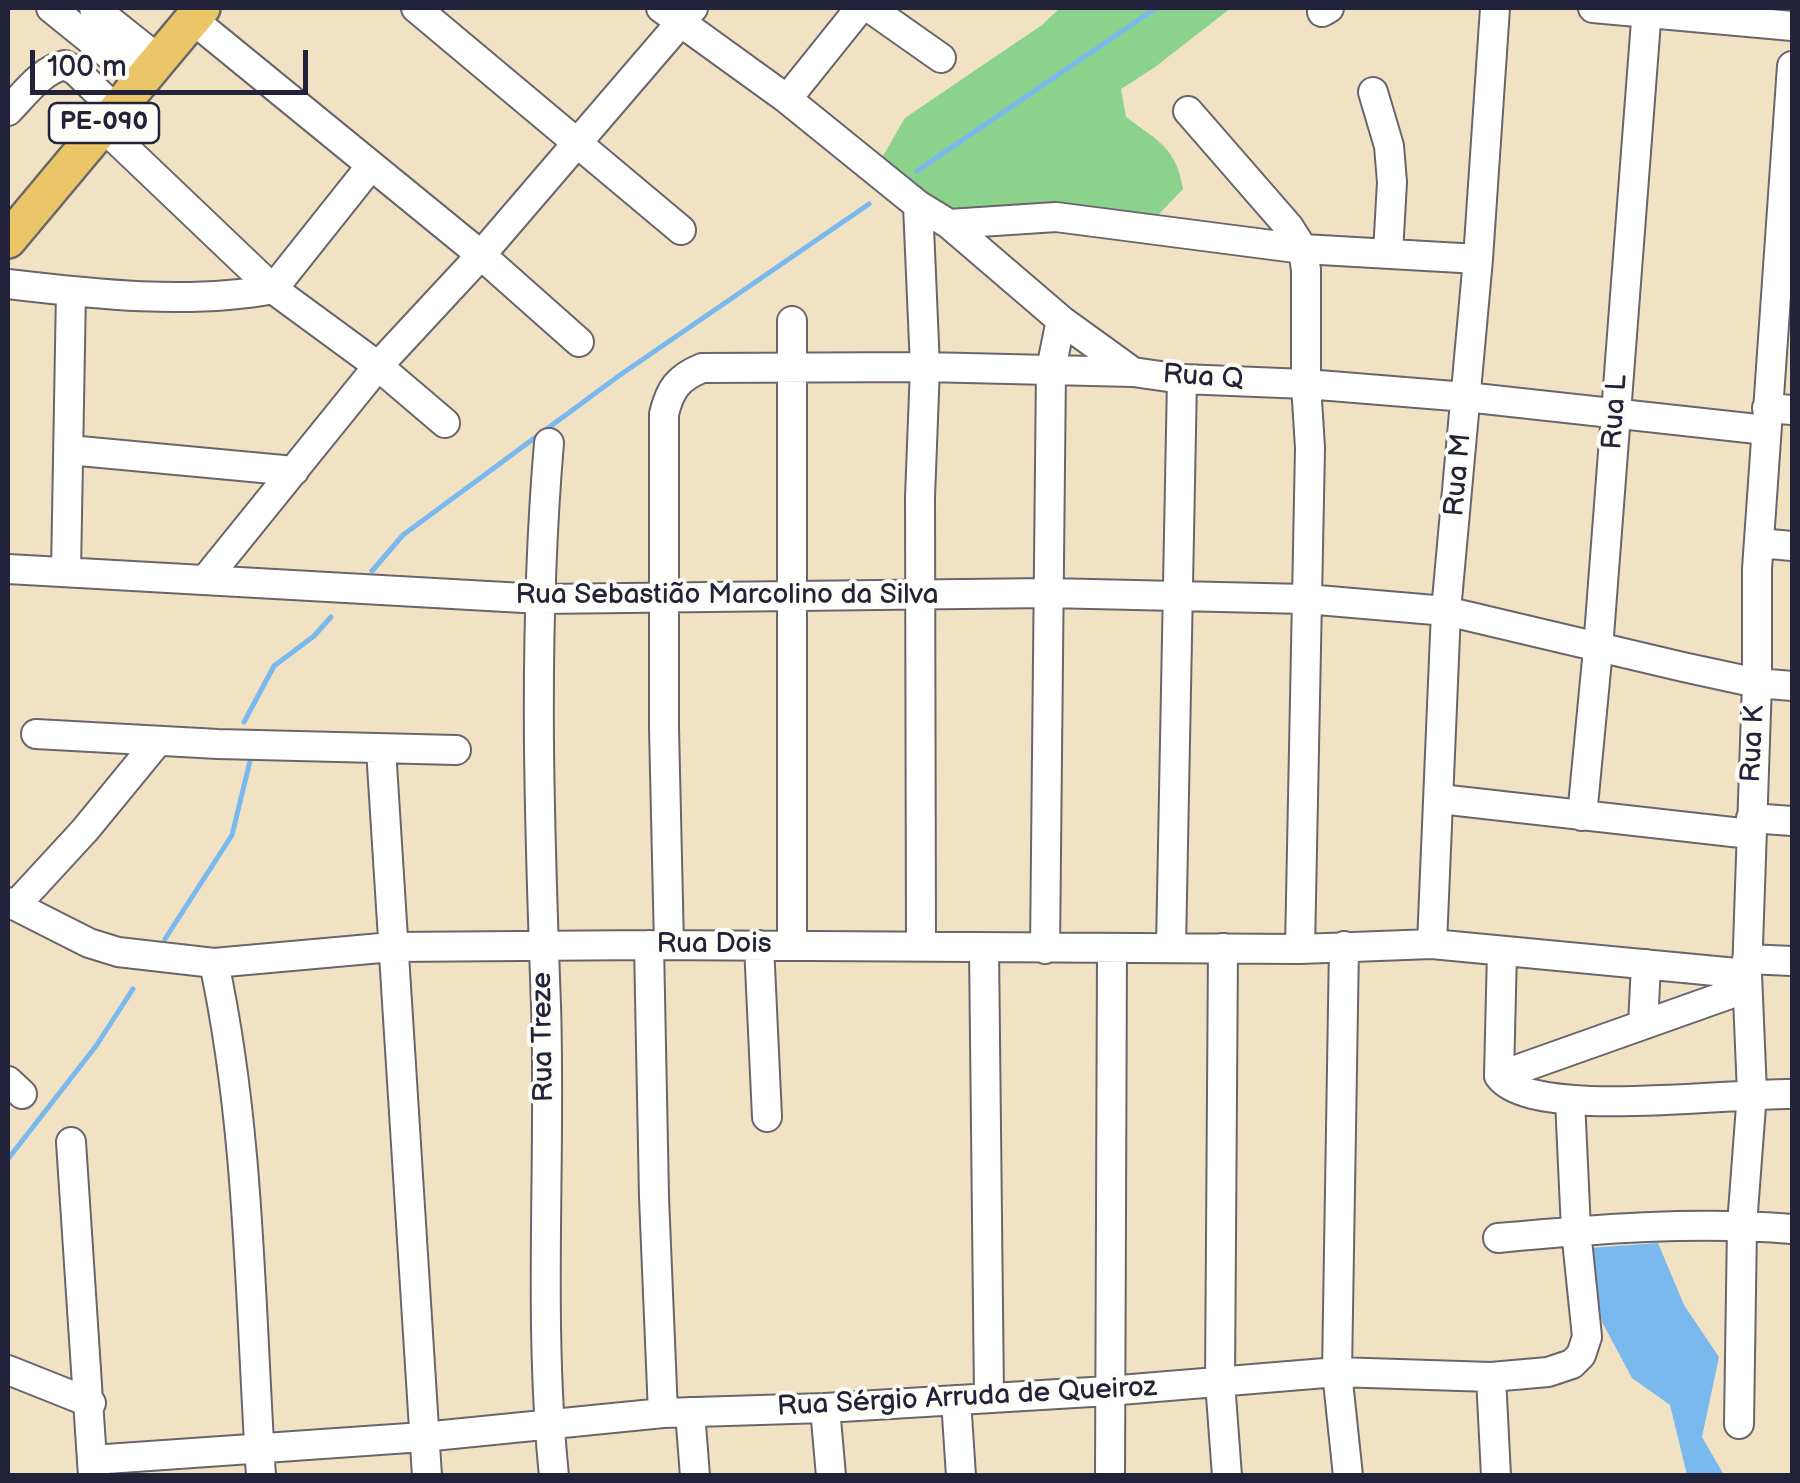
<!DOCTYPE html>
<html>
<head>
<meta charset="utf-8">
<style>
  body { margin:0 }
  #map { position:relative; width:1800px; height:1483px; overflow:hidden; background:#f1e2c4; font-family:"Balsamiq Sans",sans-serif }
  canvas { display:block }
  .frame { position:absolute; inset:0; border:10px solid #22223b; pointer-events:none }
  .scale { position:absolute; left:30px; top:50px; width:278px; height:45px; box-sizing:border-box; border:5px solid #22223b; border-top:0; padding-left:12px; font-size:30px; line-height:35px; white-space:nowrap; color:#22223b; -webkit-text-stroke:8px #fdfcf7; paint-order:stroke }
</style>
</head>
<body>
<div id="map">
<canvas width="1800" height="1483"></canvas>
<div class="frame"></div>
<div class="scale">100 m</div>
</div>
<script>
const g = document.querySelector('canvas').getContext('2d');
g.lineJoin = 'round';
function paint(path, color) { g.fillStyle = color; g.fill(path, 'evenodd'); }
function trace(path, color, width, dash) { g.strokeStyle = color; g.lineWidth = width; g.lineCap = dash ? 'butt' : 'round'; g.setLineDash(dash || []); g.stroke(path); }
function write(font, color, halo, rows, align = 'center') {
  g.font = font + ' "Balsamiq Sans",sans-serif'; g.lineWidth = 8; g.setLineDash([]); g.textBaseline = 'middle'; g.strokeStyle = halo; g.fillStyle = color; for (const [text, x, y, turn = 0] of rows) {
    g.save(); g.translate(x, y); g.rotate((+turn || 0) * Math.PI / 180); g.textAlign = isNaN(turn) ? turn : align; if (halo) g.strokeText(text, 0, 0); g.fillText(text, 0, 0); g.restore();
  }
}
const green = new Path2D(`
  M1060,8h171l-76,59 -34,22 5,28c32,24 50,30 57,72l-26,27 -34,4 -184,-9 -59,-50 25,-43 137,-93z`);
const water = new Path2D(`
  M1658,1243l26,62 35,52 -17,80 22,38h-37l-17,-70 -38,-27 -30,-56 -12,-74z`);
const stream = new Path2D(`
  M917,171l239,-163
  M372,571l31,-36 217,-160 249,-171
  M244,722l30,-56 40,-30 17,-19
  M165,939l67,-104 19,-78
  M8,1159l88,-113 37,-57`);
const minor = new Path2D(`
  M51,8l88,71
  M94,8l64,51
  M416,8l265,222
  M661,8l126,91 131,106 31,19 112,96 72,52
  M870,8l71,50
  M1593,8l199,18
  M1322,12l7,-4
  M192,19l289,236 98,87
  M1373,92l16,54 3,36 -4,71
  M787,99l73,-91
  M8,111c17,-17 33,-41 57,-46l11,6 40,39
  M1188,111l101,116 14,22 3,21v114l4,64 -10,501
  M102,126l171,163 105,77 67,57
  M918,205l7,162 -5,130 1,449
  M949,224l107,-7 247,32 175,10
  M8,284c84,10 182,21 265,5l97,-122
  M1767,408l25,2
  M549,443c-16,187 -10,375 -3,562 5,157 -8,314 8,471
  M69,450l225,21
  M1759,543l33,3
  M8,569l533,30 507,-6 258,6 140,12 237,56 74,16 35,3
  M66,572l5,-281
  M205,580l173,-214 103,-111 212,-247
  M36,734l182,10 238,6
  M381,749l46,727
  M1440,799l310,35
  M1582,816l16,-167 49,-641
  M1751,818l41,3
  M8,902l81,41 29,9 96,11 178,-16 257,-2 651,4 132,-5 315,30
  M15,906l70,-76 73,-89
  M1432,944l14,-333 32,-352 17,-251
  M649,945l5,252 9,216
  M669,945l-5,-217v-314c6,-25 14,-36 38,-46l223,-1 208,5 49,7 124,5 160,13 300,33
  M759,945l8,172
  M792,945v-624
  M1344,946l-7,426 11,104
  M984,948l5,449
  M1171,948l11,-569
  M1223,948l-3,434 7,94
  M1045,949l6,-580 10,-49
  M1502,951l-3,125c32,45 237,16 293,18
  M1747,959l45,2
  M214,963c36,167 36,342 47,513
  M1643,1025l3,-61
  M1499,1076l248,-88
  M8,1081l14,13
  M71,1142l22,334
  M1498,1238c97,-9 197,-17 294,-9
  M8,1370l83,33
  M1491,1377l5,99
  M956,1400l5,76
  M825,1408l6,68
  M690,1412l5,64
  M1739,1424l3,-199 10,-132 -5,-119 10,-291v-114l35,-503
  M92,1460l331,-23 240,-24 162,-5 283,-17 229,-19 154,5 57,-5 24,-8 9,-9 6,-18 -11,-107 -6,-130
  M1110,1476l2,-527`);
const major = new Path2D(`
  M8,240l194,-232`);
const shields = [
  [104,123,110]
];
const shieldNames = [
  ["PE-090",104,123]
];
const streetNames = [
  ["Rua Q",1203,378,4],
  ["Rua L",1616,412,-86],
  ["Rua M",1459,475,-85],
  ["Rua Sebastião Marcolino da Silva",727,596],
  ["Rua K",1754,744,-87],
  ["Rua Dois",714,945],
  ["Rua Treze",544,1037,-91],
  ["Rua Sérgio Arruda de Queiroz",967,1398,-3]
];
paint(green, '#8bd28d');
paint(water, '#79b9ed');
trace(stream, '#79b9ed', 5);
trace(minor, '#6a656b', 32);
trace(major, '#6a656b', 40);
trace(minor, '#fff', 28);
trace(major, '#ebc669', 35);
for (const [x, y, w] of shields) { const box = new Path2D(); box.roundRect(x - w / 2, y - 20, w, 40, 8); g.fillStyle = '#fdfcf7'; g.fill(box); trace(box, '#22223b', 2.5); }
write('bold 25px', '#22223b', null, shieldNames);
write('28px', '#22223b', '#fdfcf7', streetNames);
</script>
</body>
</html>
